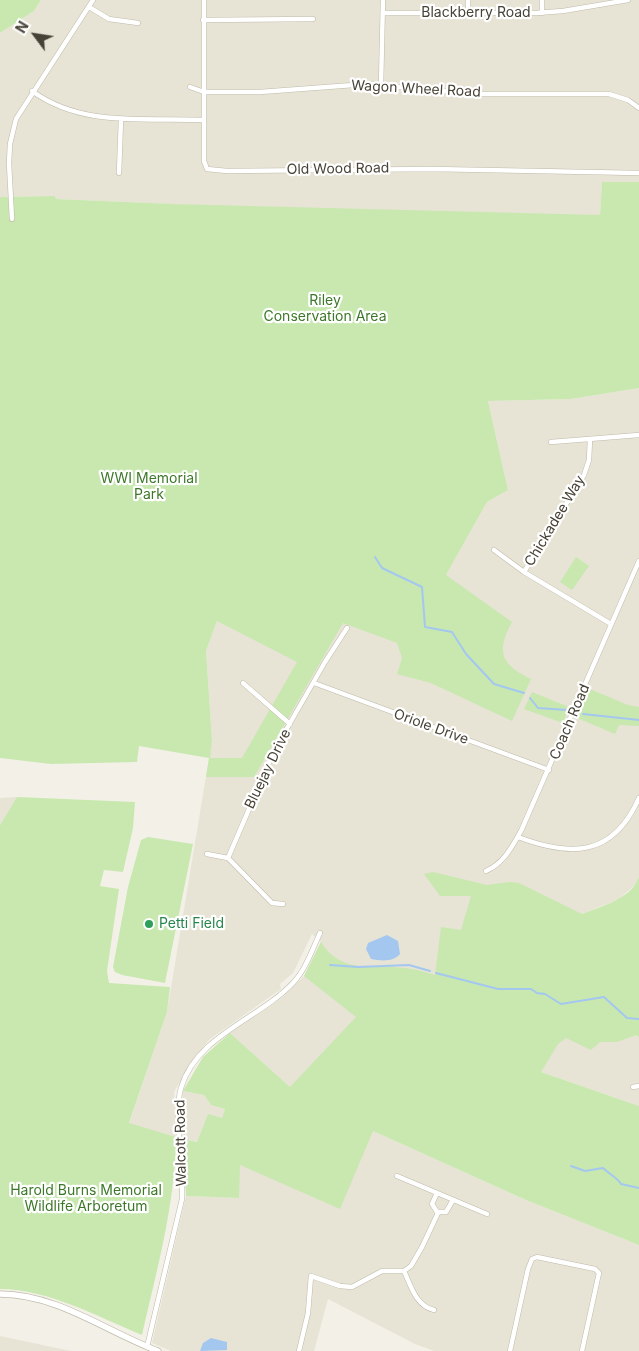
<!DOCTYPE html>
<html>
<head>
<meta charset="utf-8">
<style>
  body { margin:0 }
  #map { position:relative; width:639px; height:1351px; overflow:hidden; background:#f3f1e7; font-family:Inter,sans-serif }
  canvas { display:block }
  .north { position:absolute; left:10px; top:10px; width:50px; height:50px; -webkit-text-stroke:4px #fff; paint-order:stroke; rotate:301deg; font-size:14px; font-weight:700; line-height:20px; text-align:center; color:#474236 }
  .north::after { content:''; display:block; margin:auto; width:18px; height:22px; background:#474236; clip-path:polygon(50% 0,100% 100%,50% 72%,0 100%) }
</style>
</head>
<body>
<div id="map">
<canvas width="639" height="1351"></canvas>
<div class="north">N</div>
</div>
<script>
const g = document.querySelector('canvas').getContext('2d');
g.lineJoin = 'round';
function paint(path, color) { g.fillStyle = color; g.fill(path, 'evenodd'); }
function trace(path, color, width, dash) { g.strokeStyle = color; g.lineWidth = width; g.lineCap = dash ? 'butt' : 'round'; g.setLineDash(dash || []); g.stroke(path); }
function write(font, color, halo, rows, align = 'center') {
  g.font = font + ' Inter,sans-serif'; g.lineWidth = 4.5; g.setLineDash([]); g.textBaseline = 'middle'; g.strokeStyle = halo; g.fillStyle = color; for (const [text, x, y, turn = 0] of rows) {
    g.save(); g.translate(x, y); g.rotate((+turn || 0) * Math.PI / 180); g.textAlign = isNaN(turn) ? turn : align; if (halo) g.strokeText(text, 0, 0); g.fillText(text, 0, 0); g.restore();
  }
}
const residential = new Path2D(`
  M41,0h598v182h-37l-2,34 -320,-7 -224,-10 -1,-3 -55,1v-164l34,-22z
  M639,388v489l-2,6 -18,16 -37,15 -209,217 153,69 113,45v106h-205l-19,-7 -87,-45 -14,52h-143l-19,-8 34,-147 53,2v-33l62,-68 -71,-64 52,-35 22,-22 17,-34 -9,-8 -19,39 -13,11 1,5 -71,50 -17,20 -19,33 2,45 -47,-13 38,-112 45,-272 -6,-89 11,-30 133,-10 96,-36 41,-73 21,-12 -20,-89 83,-2z
  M17,797l-17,28v-27z
  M560,940l79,63v103l-98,-34z
  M183,1091l21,4 7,10 14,4 -3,9 -14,-3 -11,27 -14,-3 -2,-28z
  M0,1336l71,15h-71z`);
const green = new Path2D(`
  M0,0h41l-7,11 -34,22z
  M602,182h37v206l-68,11 -83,2 20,89 -21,12 -41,73 66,47c-17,31 -10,43 19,57l-19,42 -81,-38 -34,-9 5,-16 -5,-15 -54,-20 -89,154h-48l3,-19 -70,-12 -2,16 -86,2 -51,-6v-561l55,-1 1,3 116,5 428,11zM217,621l80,41 -55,96h-32l2,-18 -6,-89z
  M576,557l13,9 -17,24 -12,-8z
  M590,689l38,16 11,2v19l-20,-1 -4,9 -38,-16z
  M532,692l37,15 -6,16 -39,-14z
  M17,797l118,5 -2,26 -10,44 -19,-2 -4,16 19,3 -12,82 2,12 61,4 -3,25 -38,111 47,14c-1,69 -19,132 -34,198 -44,-18 -94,-46 -142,-46v-464z
  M148,837l45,7 -28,139 -43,-8 -7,-3 -2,-5 15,-80 13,-47z
  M433,872l54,13 22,-3 10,1 63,31c20,-8 49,-15 57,-37v160l-3,-2 -19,7h-17l-9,8 -25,-12 -8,6 -17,28 98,34v139l-113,-45 -153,-69 -33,78 -100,-44 -1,33 -53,-2 -3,-57 14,3 11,-28 14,4 3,-9 -14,-4 -7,-10 -21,-4 20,-34 27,-24 60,54 66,-70 -52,-41 17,-34c20,33 53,22 84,26 10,1 20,4 30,7l6,-48 20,3 10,-34h-31l-16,-22z`);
const water = new Path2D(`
  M387,935l11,6 2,13c-7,8 -18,7 -29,5l-5,-10 2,-6z
  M211,1338l16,4v8l-27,1 3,-8z`);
const stream = new Path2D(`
  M375,557l7,11 40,19 3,40 27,5 14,22 28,30 30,9
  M530,698l8,10 29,2
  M583,714l56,6
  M330,965l28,2 51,-2 21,6
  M436,973l62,16h33l6,4 8,1 16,10 43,-7 23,21 12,1
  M571,1166l14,5 18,-3c6,6 15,10 18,16l18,4`);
const minor = new Path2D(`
  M204,0v161l3,8 20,2 205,-2 207,4
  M542,0v13
  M89,7l20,12 29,4
  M468,12v-12
  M383,13h153l27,-2 65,-11
  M203,20l110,-1
  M381,85l2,-85
  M190,87l14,5h56l107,-8 107,10h135l19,6 11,8
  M32,91c51,37 113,26 172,29
  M119,173l2,-54
  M12,219l-3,-56 1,-19 6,-25 77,-119
  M551,442l88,-7
  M494,550l30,22 87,52
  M524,572l60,-97 5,-15 1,-21
  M243,683l47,41
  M314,683l235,87
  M518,837c53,20 95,20 121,-39
  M207,854l21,4 44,45 11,1
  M228,858l46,-107 51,-89 22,-34
  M486,871c18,-8 25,-23 35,-40l118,-270
  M633,1087l6,-1
  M397,1176l90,38
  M437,1193l-5,11 5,8h9l7,-12
  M404,1271c7,15 12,35 30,39
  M147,1347l35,-148c2,-32 -9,-84 -1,-111 15,-52 78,-69 112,-105 13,-14 19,-33 27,-50
  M299,1351l9,-38 3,-37 29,10 12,1 30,-16h22l7,-5 11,-19 16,-34
  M510,1351l18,-82 4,-10 5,-2 58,12 4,4 -17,78`);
const tertiary = new Path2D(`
  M0,1294c57,0 107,38 158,57`);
const markers = [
  [149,924,5,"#2e9e5b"]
];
const streetNames = [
  ["Blackberry Road",476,13],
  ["Wagon Wheel Road",416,89,3],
  ["Old Wood Road",338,169,-1],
  ["Chickadee Way",555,521,-59],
  ["Coach Road",570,722,-67],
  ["Oriole Drive",431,727,20],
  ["Bluejay Drive",268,769,-64],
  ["Walcott Road",181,1143,-91]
];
const parkNames = [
  ["Riley",325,301],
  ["Conservation Area",325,317],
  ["WWI Memorial",149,479],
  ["Park",149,495],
  ["Harold Burns Memorial",86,1191],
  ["Wildlife Arboretum",86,1207]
];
const leisureNames = [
  ["Petti Field",159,924]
];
paint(residential, '#e7e4d5');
paint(green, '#c8e8b0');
paint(water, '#a4c7f0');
trace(stream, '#a4c7f0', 2);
trace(minor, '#bfbaaa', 5.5);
trace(tertiary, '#bfbaaa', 7);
trace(minor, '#fff', 4.5);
trace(tertiary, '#fff', 5.5);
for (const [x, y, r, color] of markers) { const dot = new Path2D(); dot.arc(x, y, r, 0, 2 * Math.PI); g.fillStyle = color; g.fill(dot); trace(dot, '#fff', 2); }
write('14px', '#474236', '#fff', streetNames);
write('14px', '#3d7829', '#fff', parkNames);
write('14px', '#27864d', '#fff', leisureNames, 'left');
</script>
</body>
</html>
